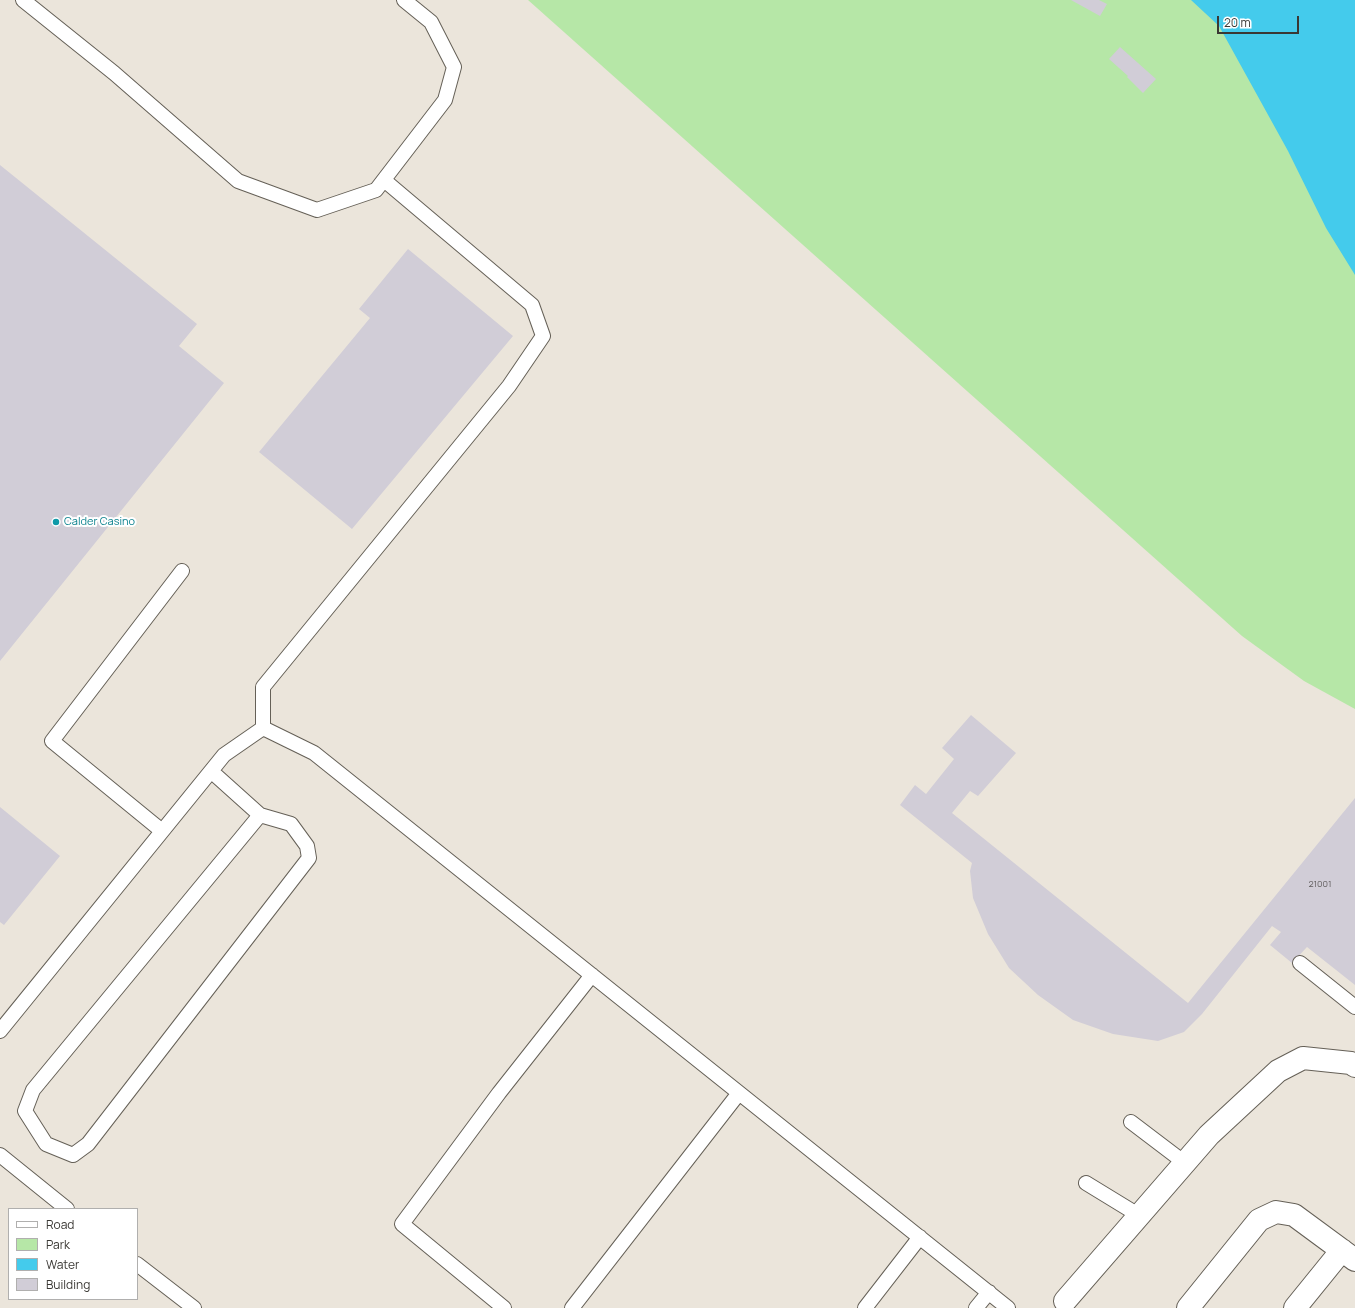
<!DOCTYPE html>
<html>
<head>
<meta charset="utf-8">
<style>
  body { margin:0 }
  #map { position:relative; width:1355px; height:1308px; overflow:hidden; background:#ebe5db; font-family:Manrope,sans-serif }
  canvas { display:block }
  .legend { position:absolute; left:8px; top:1208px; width:130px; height:92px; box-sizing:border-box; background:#fff; border:1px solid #b0afae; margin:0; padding:5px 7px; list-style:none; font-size:12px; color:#3a3834 }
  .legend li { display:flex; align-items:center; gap:8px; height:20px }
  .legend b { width:20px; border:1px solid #b0afae }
  .scale { position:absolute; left:1217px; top:16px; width:82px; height:18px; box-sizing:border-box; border:2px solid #3a3834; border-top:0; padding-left:5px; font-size:12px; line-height:14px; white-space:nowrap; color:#3a3834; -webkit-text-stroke:3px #fff; paint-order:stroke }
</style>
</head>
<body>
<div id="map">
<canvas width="1355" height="1308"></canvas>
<ul class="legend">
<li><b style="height:5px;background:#fff"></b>Road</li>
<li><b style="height:11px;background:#b6e7a7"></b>Park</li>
<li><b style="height:11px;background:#44cbec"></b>Water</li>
<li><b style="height:11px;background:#d1cdd7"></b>Building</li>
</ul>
<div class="scale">20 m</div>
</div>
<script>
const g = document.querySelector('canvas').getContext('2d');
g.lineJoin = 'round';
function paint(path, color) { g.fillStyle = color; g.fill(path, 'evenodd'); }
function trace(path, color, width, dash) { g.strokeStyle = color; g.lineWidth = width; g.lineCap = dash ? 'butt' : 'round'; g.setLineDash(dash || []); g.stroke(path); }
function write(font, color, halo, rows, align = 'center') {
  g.font = font + ' Manrope,sans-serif'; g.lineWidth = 4; g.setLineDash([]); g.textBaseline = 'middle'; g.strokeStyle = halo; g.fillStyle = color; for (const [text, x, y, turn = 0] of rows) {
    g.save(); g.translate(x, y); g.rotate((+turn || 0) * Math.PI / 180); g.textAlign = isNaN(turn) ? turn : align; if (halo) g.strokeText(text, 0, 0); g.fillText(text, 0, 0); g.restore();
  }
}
const green = new Path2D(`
  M528,0h827v709l-51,-28 -62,-45z`);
const water = new Path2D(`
  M1191,0h164v275l-29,-47 -38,-77 -69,-125z`);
const building = new Path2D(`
  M1071,0h28l8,4 -7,12z
  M1120,47l36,32 -13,14 -16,-16 1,-1 -19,-17z
  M0,165l197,159 -18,22 45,37 -224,278z
  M408,249l105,87 -161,193 -93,-77 111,-134 -11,-9z
  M971,715l45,38 -38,43 -8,-5 -18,22 236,190 167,-205v187l-48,-38 -15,16 -22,-18 11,-13 -9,-6 -70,88 -18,18 -26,9 -45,-7 -40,-14 -35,-25 -29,-27 -21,-34 -15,-36 -3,-27 2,-8 -72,-58 15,-20 11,9 28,-35 -12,-11z
  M0,807l60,49 -56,69 -4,-3z`);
const service = new Path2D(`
  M23,0l91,73 124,108 79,29 59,-20 69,-90 9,-33 -23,-45 -27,-22
  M263,728v-41l246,-301 34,-50 -11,-31 -148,-125
  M211,771l49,44 31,9 16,22 2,12 -221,286 -15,11 -27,-11 -21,-33 8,-21 227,-275
  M162,831l-110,-90 130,-170
  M1300,963l55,44
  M0,1031l224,-276 39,-27 51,25 694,555
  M1131,1122l54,41
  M0,1155l67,54
  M1086,1183l54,33
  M137,1264l57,44
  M504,1308l-102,-84 97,-131 93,-118
  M572,1308l167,-215
  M865,1308l55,-71
  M976,1308l13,-16`);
const minor = new Path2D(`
  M1065,1301l144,-166 69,-64 25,-13 48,5 4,3
  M1188,1308l71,-88 17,-8 18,3 61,45
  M1295,1308l47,-58`);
const markers = [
  [56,522,4,"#0f9aa8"]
];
const numberNames = [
  ["21001",1320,884]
];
const cultureNames = [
  ["Calder Casino",64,522]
];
paint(green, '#b6e7a7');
paint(water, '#44cbec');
paint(building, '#d1cdd7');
trace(service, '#656057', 16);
trace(minor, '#656057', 24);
trace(service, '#fff', 14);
trace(minor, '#fff', 22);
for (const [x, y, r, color] of markers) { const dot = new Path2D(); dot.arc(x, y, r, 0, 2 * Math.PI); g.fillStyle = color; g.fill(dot); trace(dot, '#fff', 1.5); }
write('9px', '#605d5d', null, numberNames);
write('11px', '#0d838f', '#fff', cultureNames, 'left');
</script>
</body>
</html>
